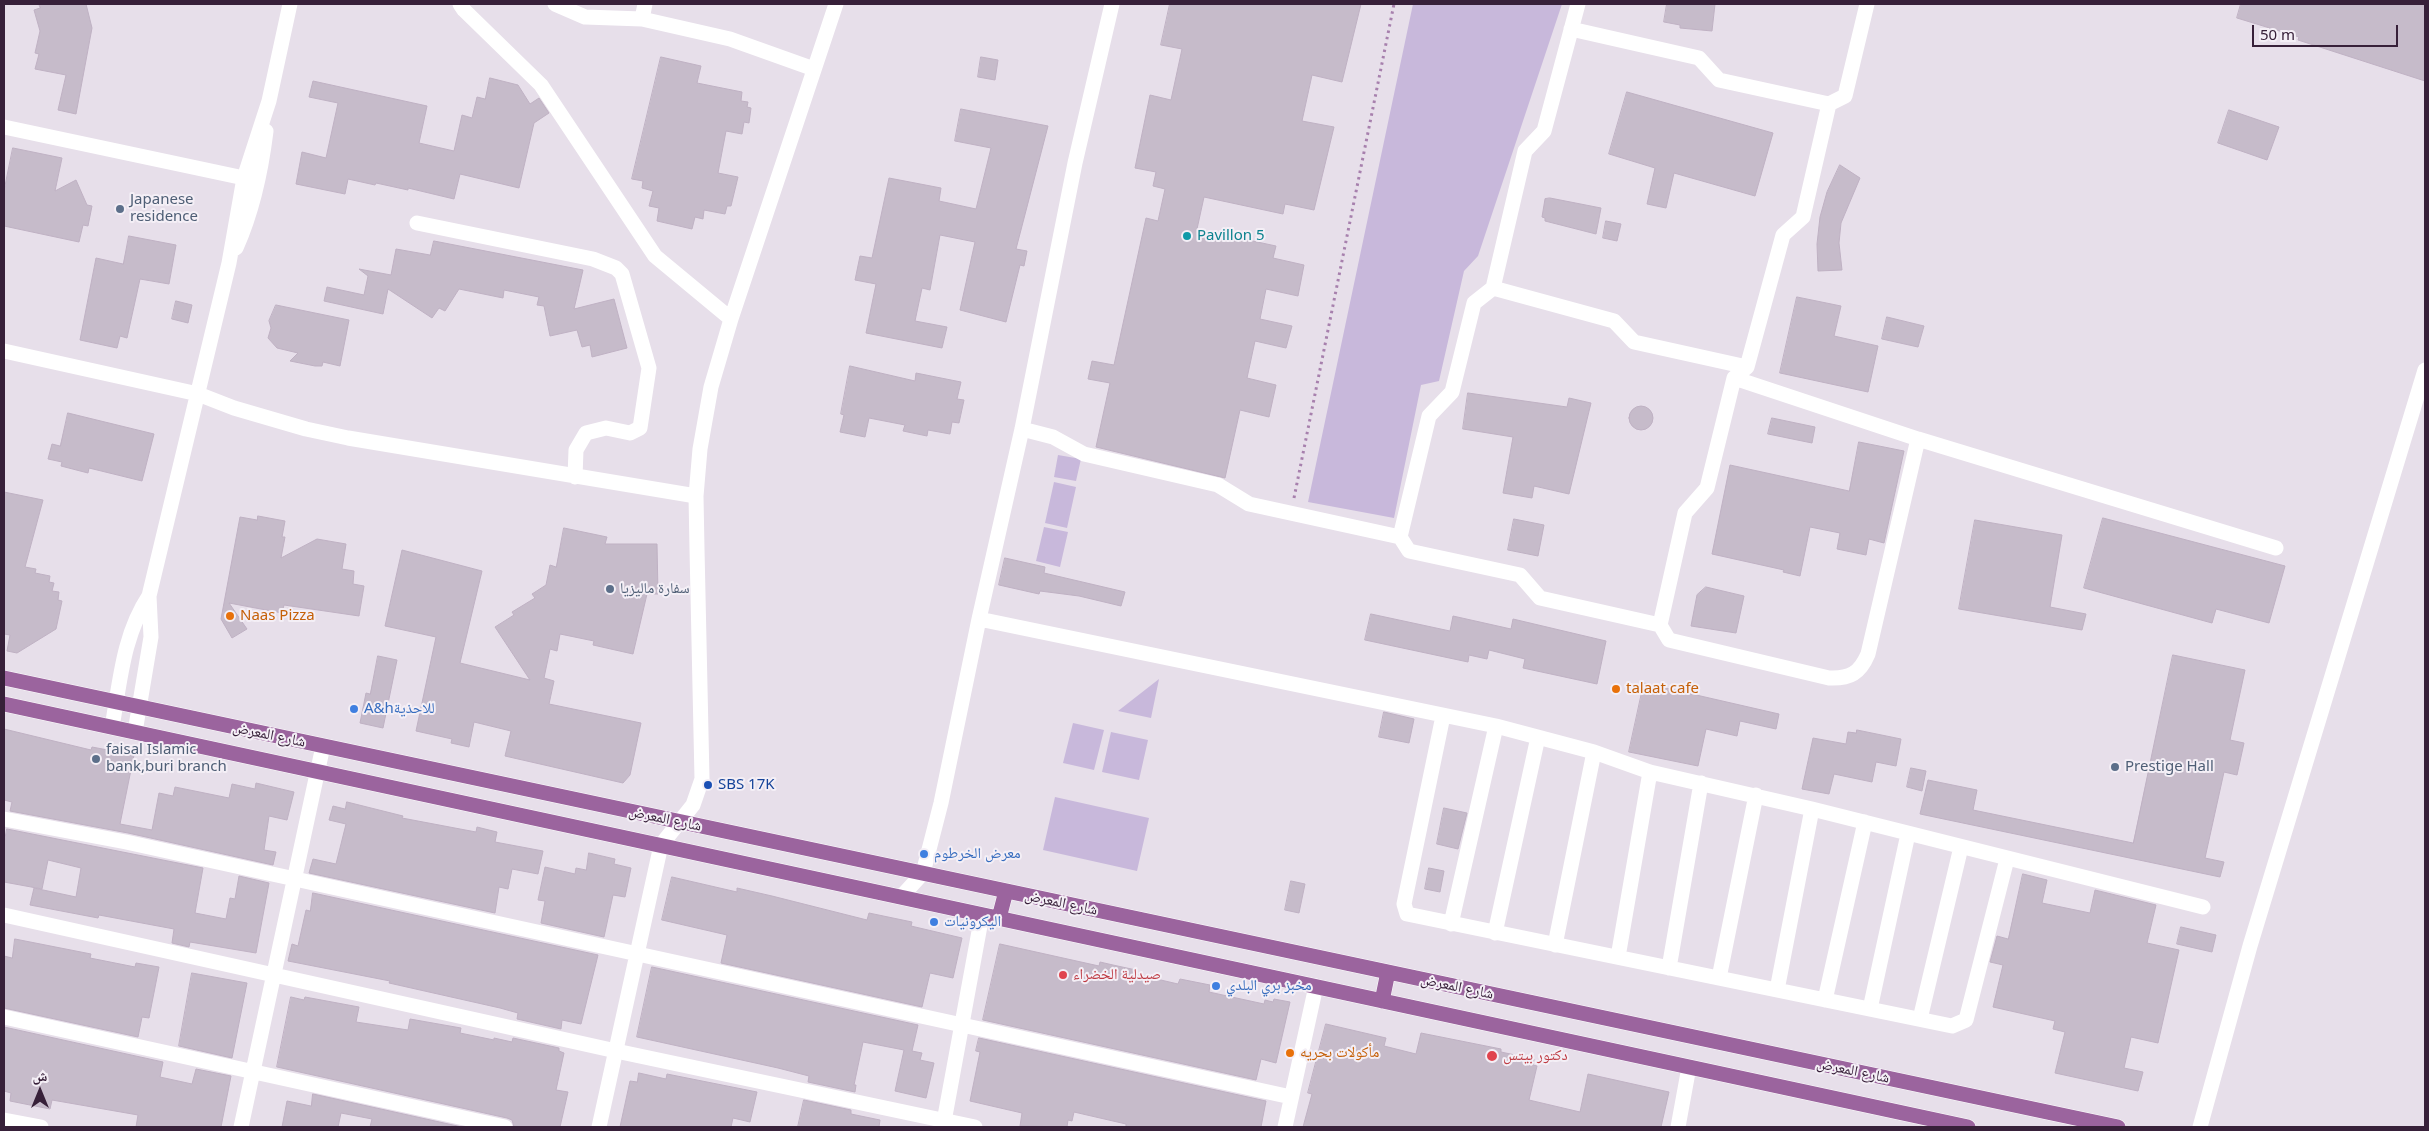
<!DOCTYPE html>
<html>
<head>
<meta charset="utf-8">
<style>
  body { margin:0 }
  #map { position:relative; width:2429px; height:1131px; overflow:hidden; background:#e7dfea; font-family:"Noto Sans","Noto Naskh Arabic",sans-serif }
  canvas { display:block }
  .frame { position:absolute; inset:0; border:5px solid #372039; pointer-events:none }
  .north { position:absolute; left:15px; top:1066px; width:50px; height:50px; -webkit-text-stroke:4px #f4eff6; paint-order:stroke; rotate:0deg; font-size:14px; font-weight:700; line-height:20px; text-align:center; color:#372039 }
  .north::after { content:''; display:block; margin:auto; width:18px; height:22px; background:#372039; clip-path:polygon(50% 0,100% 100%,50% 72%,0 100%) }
  .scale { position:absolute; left:2252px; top:25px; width:146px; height:22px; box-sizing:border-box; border:2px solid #372039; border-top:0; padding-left:6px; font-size:15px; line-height:18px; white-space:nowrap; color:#372039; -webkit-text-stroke:4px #f4eff6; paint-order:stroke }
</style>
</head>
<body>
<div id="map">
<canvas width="2429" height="1131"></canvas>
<div class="frame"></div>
<div class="north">ش</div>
<div class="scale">50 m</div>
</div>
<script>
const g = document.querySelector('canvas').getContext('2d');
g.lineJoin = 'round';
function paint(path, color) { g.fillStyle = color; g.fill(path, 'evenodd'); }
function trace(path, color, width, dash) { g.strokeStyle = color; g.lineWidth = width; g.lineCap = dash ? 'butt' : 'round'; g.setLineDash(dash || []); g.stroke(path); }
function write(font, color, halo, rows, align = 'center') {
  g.font = font + ' "Noto Sans","Noto Naskh Arabic",sans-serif'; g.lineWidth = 4; g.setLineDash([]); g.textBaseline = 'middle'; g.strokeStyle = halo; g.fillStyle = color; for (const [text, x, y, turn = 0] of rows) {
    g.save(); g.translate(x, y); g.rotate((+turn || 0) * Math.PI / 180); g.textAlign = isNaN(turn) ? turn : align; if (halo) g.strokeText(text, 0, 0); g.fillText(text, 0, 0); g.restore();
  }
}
const green = new Path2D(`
  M1413,4h149l-84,252 -14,15 -25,110 -18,4 -27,133 -86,-16z
  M1058,455l23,4 -5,22 -22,-4z
  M1054,482l22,5 -9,41 -22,-5z
  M1044,527l24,5 -8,35 -24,-6z
  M1159,679l-8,39 -33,-7z
  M1073,723l31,7 -10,40 -31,-7z
  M1111,732l37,8 -9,40 -37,-8z
  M1055,797l94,21 -12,53 -94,-21z`);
const building = new Path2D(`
  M39,4h47l6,24 -16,86 -18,-4 8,-35 -31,-6 4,-15 -4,-1 5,-22 -6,-21 6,-2z
  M1170,4h191l-19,78 -30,-7 -10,46 32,6 -20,83 -29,-6 -2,10 -79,-17 -7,32 79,17 -3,12 31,7 -6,31 -32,-7 -6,30 32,7 -6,22 -31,-7 -8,37 29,7 -7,32 -29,-7 -15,68 -129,-31 14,-64 -22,-4 4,-18 22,4 32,-147 12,3 7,-32 -12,-3 3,-14 -21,-4 15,-73 21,5 11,-51 -21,-4z
  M1667,4h48l-3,27 -32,-3v-3l-16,-3z
  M2241,4h184v77l-127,-41 1,-3 -62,-19z
  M661,57l40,9 -4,17 45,9 -1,9 7,1 -1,5 4,1 -2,15 -5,-1 -2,12 -16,-3 -8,42 20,4 -7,29h-4l-2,8 -21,-4 -1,9 -8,-2 -3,12 -35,-8 2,-13 -10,-2 4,-15 -11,-3 1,-7 -11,-2z
  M981,57l17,3 -3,20 -17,-3z
  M490,78l28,7 12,19 9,-6 10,15 -15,10 -15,65 -59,-14 -6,25 -46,-11v2l-32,-7 -1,2 -27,-6 -3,15 -49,-10 6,-32 24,6 12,-55 -29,-6 4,-16 114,25 -8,37 35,8 8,-36 10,3 5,-21 8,2z
  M1627,92l146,41 -18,63 -81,-23 -8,35 -19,-4 8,-36 -46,-14z
  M961,109l87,17 -32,123 11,2 -3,15 -4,-1 -14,57 -46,-12 15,-68 -35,-7 -10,55 -8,-2 -7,33 32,6 -5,21 -76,-15 10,-49 -21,-4 5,-24 12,2 17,-80 52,10 -2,13 37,8 15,-61 -36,-7z
  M2229,110l50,17 -12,33 -49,-17z
  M13,148l49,10 -7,33 21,-11 11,25 5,1 -4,20 -5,-1 -4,17 -75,-16v-35z
  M1840,165l20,13 -19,45 -2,20 3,27 -24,1 -1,-27 3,-27 7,-25z
  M1550,198l51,10 -5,26 -51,-13v-3l-3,-1 3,-18z
  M1606,221l15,3 -4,17 -14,-3z
  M129,236l47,9 -7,39 -29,-5 -13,59 -7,-2 -3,12 -37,-8 16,-82 27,6z
  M434,241l149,29 -9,39 40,-10 13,49 -35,9 -2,-12 -8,2 -5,-17 -27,6 -6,-30 -7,-1 2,-8 -35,-7 -1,8 -44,-9 -14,22 -6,-3 -7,10 -44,-29 -5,25 -59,-13 3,-14 37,8 4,-19 -9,-7 32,6 5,-26 34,6z
  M1797,297l44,9 -7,30 44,10 -10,46 -88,-19z
  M176,301l16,4 -4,18 -16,-4z
  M276,305l73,15 -9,46 -17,-4 -1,4h-7l-25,-5 8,-8 -21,-5 -9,-10 3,-10 -2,-7z
  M1887,317l37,9 -6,21 -36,-8z
  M850,366l65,15 1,-8 45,9 -4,17 7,1 -5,23 -7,-1 -2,12 -22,-4 -1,6 -24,-5 2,-6 -36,-7 -4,19 -25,-5 4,-17 -3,-1z
  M1468,393l99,14 2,-9 22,5 -22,91 -35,-8 -2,12 -29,-5 10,-56 -50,-8z
  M1629 418a12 12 0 1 1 24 0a12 12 0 1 1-24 0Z
  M68,413l86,21 -12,47 -53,-13 -1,5 -27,-7 1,-4 -14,-3 4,-15 8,2z
  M1772,418l43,9 -3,16 -44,-9z
  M1859,442l45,9 -20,92 -15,-4 -3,16 -29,-6 3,-16 -30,-6 -10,49 -17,-4 1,-2 -72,-16 18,-89 119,26z
  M4,492l39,8 -18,67 11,2 -1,4 15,3 -1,6 5,1 -2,8 7,1 -1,8 4,1 -6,28 -39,24 -10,-2 3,-16 -6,-1z
  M258,516l27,5 -3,16h3l-4,21 36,-19 29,5 -4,25 12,2 -1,13 11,2 -5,30 -75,-11 -2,8 -53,-10 18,26 -15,9 -11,-19 19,-102 17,3z
  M2103,518l182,48 -16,57 -53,-14 -4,14 -128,-35z
  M1514,519l30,6 -6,31 -30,-6z
  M1975,520l87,15 -12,72 36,7 -4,16 -123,-21z
  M564,528l43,9 -2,7h52l1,50h-11l-14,60 -40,-9 1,-4 -34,-7 -3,17 -7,-2 -6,29 10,3 -5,23 92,19 -11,52 -7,8 -118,-27 6,-25 -37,-9 -5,25 -18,-4 1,-4 -36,-8 20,-94 -51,-11 17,-76 80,21 -22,92 70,17 -35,-53 19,-12 -2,-3 23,-14 -3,-4 14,-9 4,-20 6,2z
  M1005,558l40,9 -1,6 81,19 -4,14 -42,-10 -39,-5 -1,3 -40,-9z
  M1706,587l38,9 -8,37 -45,-7 6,-31z
  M1371,614l79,17 3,-15 58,13 2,-10 93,22 -9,43 -74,-16 2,-9 -36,-9 -2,9 -18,-4 -1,7 -103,-22z
  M2173,655l72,15 -15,70 14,3 -7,32 -13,-3 -19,86 19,4 -4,15 -300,-63 8,-34 49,10 -4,20 160,33z
  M378,656l19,4 -14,68 -23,-5 6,-30 4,1z
  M1644,683l135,31 -3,15 -36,-8 -3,15 -31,-7 -8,37 -69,-14z
  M1384,712l30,7 -5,24 -30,-6z
  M4,729l87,21 1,-3 42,8 -14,69 32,6 7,-37 14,3 2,-9 54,11 3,-14 23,5 1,-6 38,9 -7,28 -18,-4 -5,34 12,2 -3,13 -145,-32 -118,-22 2,-9 -8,-2z
  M1857,730l44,9 -5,27 -20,-4 -4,20 -38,-8 -5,20 -27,-5 11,-51 33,6 2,-12 8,1z
  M1911,768l15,3 -4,20 -15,-4z
  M347,802l56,14 -1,2 74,14 1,-5 20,5 -2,10 48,9 -5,23 -26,-5 -4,20 -9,-2 -4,26 -186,-40 4,-14 23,5 10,-40 -17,-4 4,-14 12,3z
  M1444,808l23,5 -9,36 -21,-5z
  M7,829l196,39 -8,45 31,6 4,-21 5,1 4,-23 30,7 -13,70 -66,-11 -1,5 -17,-4 2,-14 -75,-14 -1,3 -68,-13 4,-17 42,9 5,-29 -33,-8 -6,29 -38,-7v-38z
  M589,853l26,6 -1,5 17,4 -6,29 -12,-2 -9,42 -63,-14 4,-22 -7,-1 7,-33 30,7 1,-6 10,2z
  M1429,868l15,3 -4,21 -15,-3z
  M2023,874l24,6 -5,23 48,10 5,-23 61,15 -9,38 32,7 -21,93 -27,-6 -7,31 19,4 -5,19 -83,-18 10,-41 -12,-3 2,-8 -62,-14 10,-42 -13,-3 7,-26 11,3z
  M672,877l65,15v-4l35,8 95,24 2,-7 43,9 -1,4 51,12 -9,40 -23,-5 -8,34 -201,-44 6,-28 -65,-15z
  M1291,881l14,3 -6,29 -14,-3z
  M313,893l285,62 -17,69 -19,-4 -1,9 -44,-10 1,-6 -18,-5 -111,-25 1,-2 -102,-20 4,-17 6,2 8,-36 4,1z
  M2181,927l35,8 -4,17 -35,-8z
  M15,939l76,15 -1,4 45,9 1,-4 23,4 -10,51 -7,-1 -4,20 -134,-29v-52l8,2z
  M1000,944l99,22 1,-4 13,3 23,5 -1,4 43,10 2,-5 30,6 -1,7 55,12 1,-4 8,2 1,-3 16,3 -14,61 -15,-4 -5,21 -273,-60z
  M652,967l266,58 -6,26 10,2 -2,7 14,3 -8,35 -31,-7 9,-41 -41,-8 -9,43h2l-1,7 -47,-10 1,-6 -31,-8 -141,-31z
  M192,973l55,10 -15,75 -53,-12z
  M291,997l13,3 1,-3 54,10 -3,15 52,8 2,-11 51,9 -1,5 34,7v-2l18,4 1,-4 46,10v3l5,2 -8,37 12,2 -8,35h-46l-2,-7 -5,-2 -230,-51z
  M1326,1024l60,14 -2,8 32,8 5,-21 80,16v3l33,7 -1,6 4,1 -8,34 51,12 8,-38 81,18 -8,35h-358l9,-33 -4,-1z
  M4,1027l159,35 -3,15 32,7 4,-15 35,7 -10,51h-85l2,-12 -86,-15 -2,9 -40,-8 1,-8 -7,-2z
  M979,1038l287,63 -5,26h-135v-3l-52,-12 -2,9 -4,-1 -1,7 -47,-1 2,-13 -52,-12 10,-49 -4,-1z
  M639,1073l27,6 1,-5 90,18 -7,30 -17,-4 -2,9h-111l10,-46 7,1z
  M313,1094l149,33h-92l2,-8 -31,-6 -3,14h-56l5,-26 24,5z
  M804,1100l47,10v4l29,6 -1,7h-81z`);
const path = new Path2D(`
  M1294,498l100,-494`);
const minor = new Path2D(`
  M460,4l4,6 77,75 114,171 76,63
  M555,4l30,13 57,2 88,20 84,30
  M1578,4l-34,127 -19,20 -32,137 -19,15 -22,89 -23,24 -29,121 9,14 111,24 20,23 120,27
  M642,19l3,-15
  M1571,29l128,29 20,22 110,24 16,-8 22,-92
  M1829,104l-26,113 -20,18 -36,132 -13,11 -27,110 -22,25 -25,112 9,15 160,38c21,1 31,-5 39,-24l50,-215
  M4,127l240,51
  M417,223l176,36 23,9 6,6 27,94 -9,60 -10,5 -24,-5 -20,5 -10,17 -1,27
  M236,248c17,-38 25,-76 30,-117
  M1493,288l121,33 20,21 113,25
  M4,351l194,43 36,14 72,21 42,9 348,58
  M1734,378l184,61 358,109
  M1022,429l31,8 31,17 134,31 31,19 151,33
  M979,619l517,107 98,26 56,20 162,37 391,98
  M1443,716l-39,188 3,10 545,112 14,-6 41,-161
  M112,727c8,-45 11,-92 37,-131l80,-333 15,-85 25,-77 21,-97
  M135,732l16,-95 -2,-41
  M4,819l122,23 1165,255
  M901,897l22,-24 18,-70 38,-184 43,-190 53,-266 37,-159
  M4,915l612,136 359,76
  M1451,924l45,-198
  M1495,933l43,-196
  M1555,945l39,-193
  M1618,957l32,-185
  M1669,968l32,-185
  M1719,978l37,-183
  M1777,990l35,-181
  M1825,1000l40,-178
  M1870,1009l38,-175
  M4,1017l501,110
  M1920,1019l41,-172
  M4,1120l37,7
  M241,1127l82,-381
  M599,1127l62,-282 32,-40 9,-26 -5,-230 -1,-53 4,-47 11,-62 20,-68 105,-315
  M943,1127l39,-212
  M1285,1127l31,-141
  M1678,1127l11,-60
  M2200,1127l50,-181 175,-576`);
const major = new Path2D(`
  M4,678l2114,449
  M4,704l1964,423
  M999,918l7,-27
  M1382,1001l6,-29`);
const markers = [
  [120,209,5,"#5c6f8a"],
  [1187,236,5,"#0f9aa8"],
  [610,589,5,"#5c6f8a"],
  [230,616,5,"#e8710a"],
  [1616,689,5,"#e8710a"],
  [354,709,5,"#3f7fe0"],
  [96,759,5,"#5c6f8a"],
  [2115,767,5,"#5c6f8a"],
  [708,785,5,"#1a4fb4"],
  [924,854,5,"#3f7fe0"],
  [934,922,5,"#3f7fe0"],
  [1063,975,5,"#e0444e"],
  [1216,986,5,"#3f7fe0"],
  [1290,1053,5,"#e8710a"],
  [1492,1056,6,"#e0444e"]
];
const serviceNames = [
  ["Japanese",130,200],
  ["residence",130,217],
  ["سفارة ماليزيا",620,589],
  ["faisal Islamic",106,750],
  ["bank,buri branch",106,767],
  ["Prestige Hall",2125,767]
];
const cultureNames = [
  ["Pavillon 5",1197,236]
];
const foodNames = [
  ["Naas Pizza",240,616],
  ["talaat cafe",1626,689],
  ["مأكولات بحريه",1300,1053]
];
const shopNames = [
  ["A&hللاحذية",364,709],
  ["معرض الخرطوم",934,854],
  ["اليكرونيات",944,922],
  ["مخبز بري البلدي",1226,986]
];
const streetNames = [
  ["شارع المعرض",269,735,12],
  ["شارع المعرض",665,819,12],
  ["شارع المعرض",1061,903,12],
  ["شارع المعرض",1457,987,12],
  ["شارع المعرض",1853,1071,12]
];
const transitNames = [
  ["SBS 17K",718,785]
];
const healthNames = [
  ["صيدلية الخضراء",1073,975],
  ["دكتور بيتس",1503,1056]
];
paint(green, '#c8b8db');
paint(building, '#c6bbca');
trace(building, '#bfb1c3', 1);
trace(major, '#fff', 16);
trace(path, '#a780ad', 3, [2.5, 4]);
trace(minor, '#fff', 15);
trace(major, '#9b649e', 15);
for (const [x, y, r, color] of markers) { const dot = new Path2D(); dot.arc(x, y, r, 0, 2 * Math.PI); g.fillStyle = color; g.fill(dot); trace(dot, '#f4eff6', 2); }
write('15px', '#4e5e75', '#f4eff6', serviceNames, 'left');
write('15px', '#0d838f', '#f4eff6', cultureNames, 'left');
write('15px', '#c56008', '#f4eff6', foodNames, 'left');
write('15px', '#366cbe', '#f4eff6', shopNames, 'left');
write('15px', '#372039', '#f4eff6', streetNames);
write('15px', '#164399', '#f4eff6', transitNames, 'left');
write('15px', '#be3a42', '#f4eff6', healthNames, 'left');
</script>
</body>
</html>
